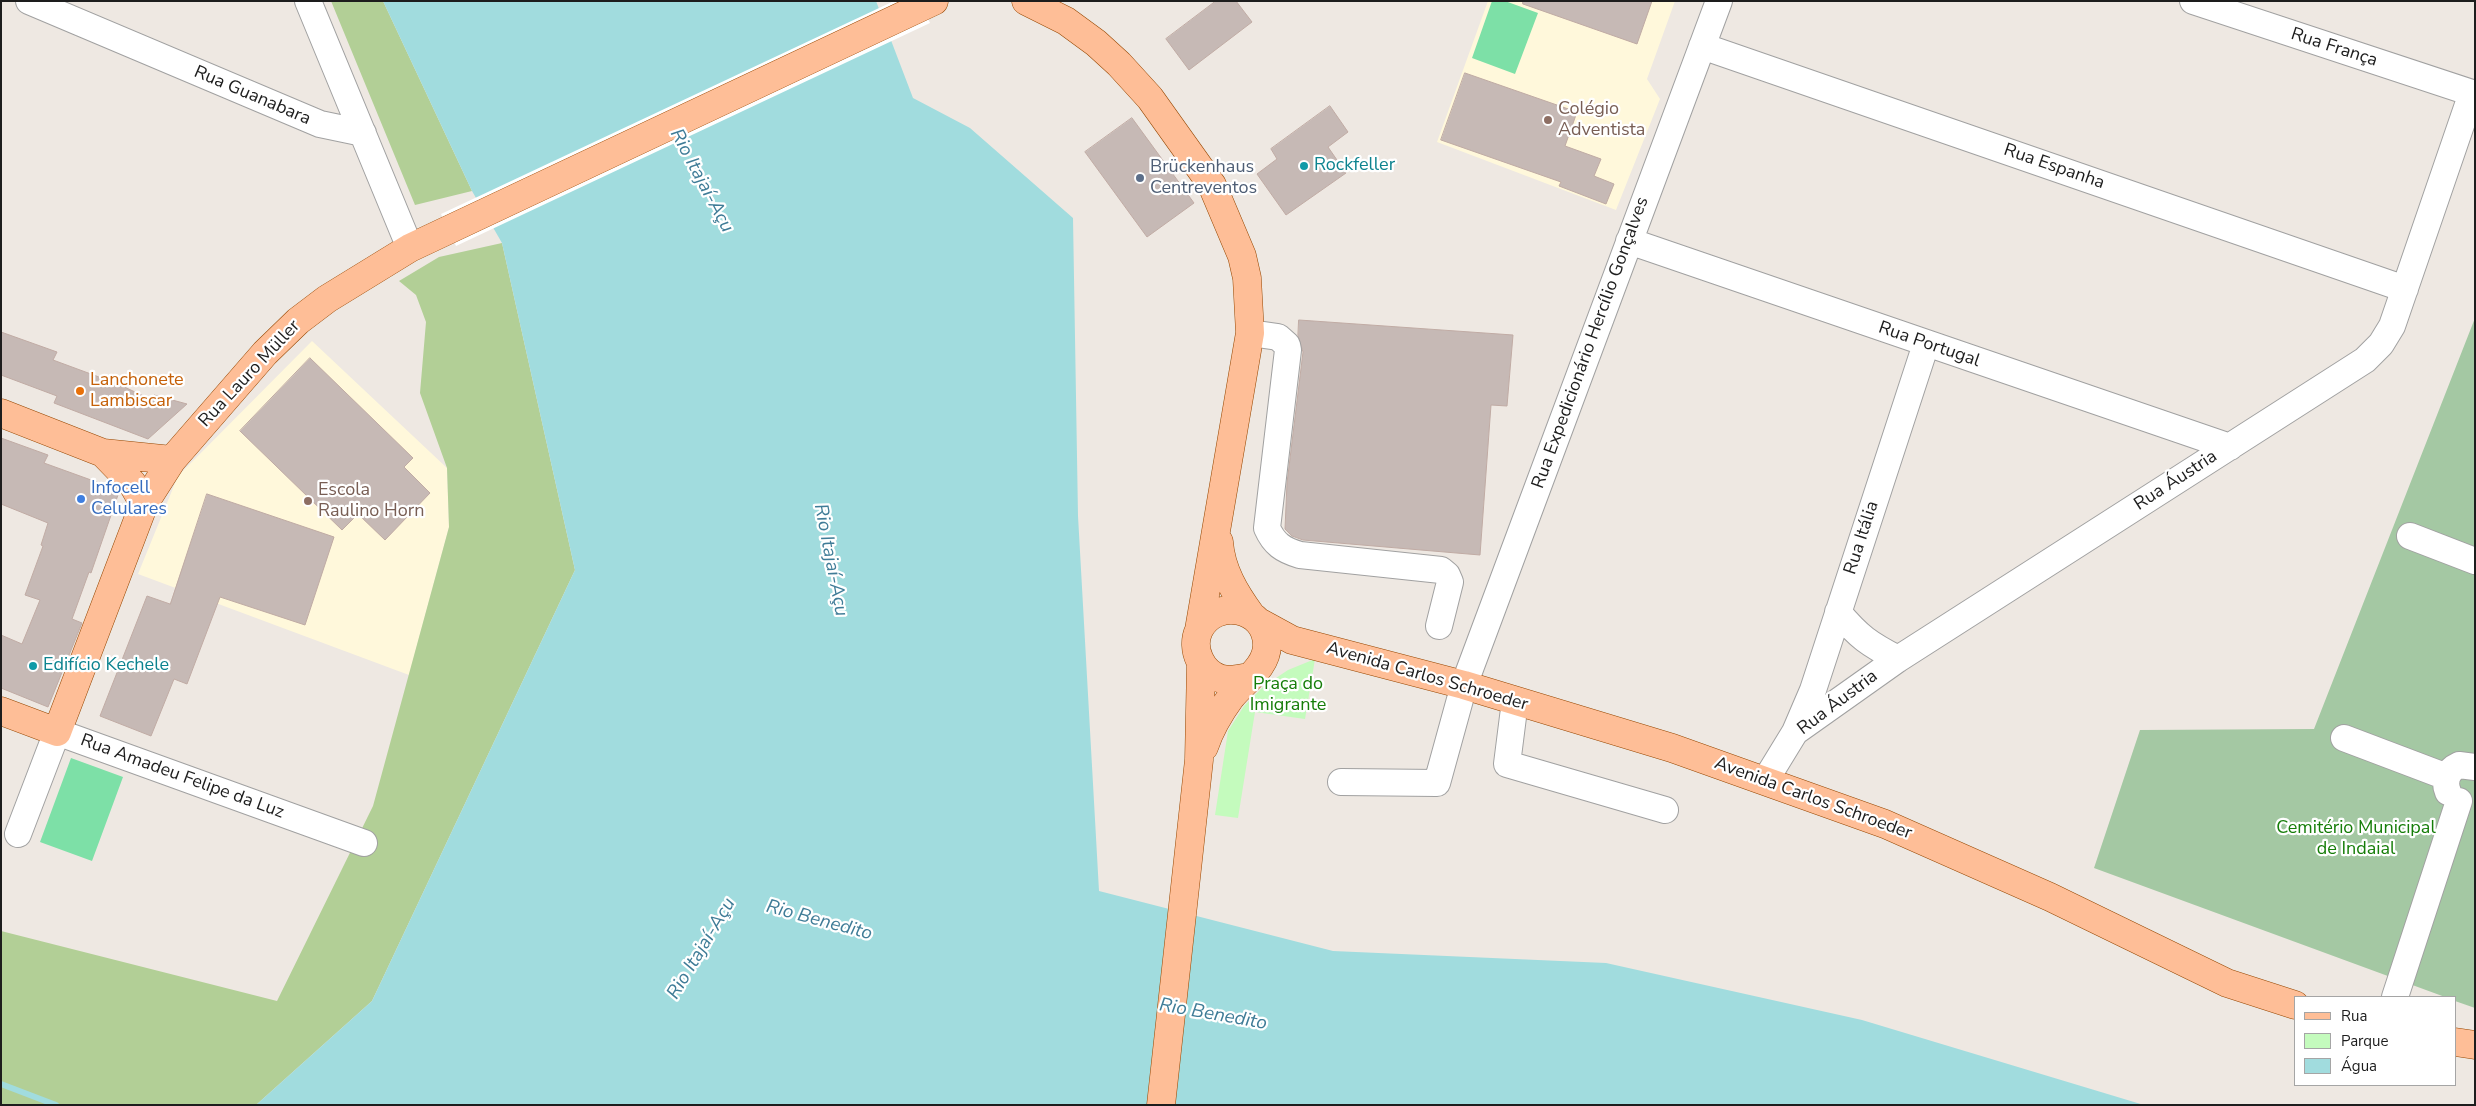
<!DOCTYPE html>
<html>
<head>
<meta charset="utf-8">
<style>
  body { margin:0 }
  #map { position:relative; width:2476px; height:1106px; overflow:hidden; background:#eee8e2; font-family:"Nunito Sans",sans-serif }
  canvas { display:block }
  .frame { position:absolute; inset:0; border:2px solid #1d1d1d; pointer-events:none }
  .legend { position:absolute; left:2294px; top:996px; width:162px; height:90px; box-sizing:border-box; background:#fff; border:1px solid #a5a5a5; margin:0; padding:6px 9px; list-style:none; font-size:15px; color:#1d1d1d }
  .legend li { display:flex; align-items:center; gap:10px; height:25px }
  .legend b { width:25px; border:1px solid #a5a5a5 }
</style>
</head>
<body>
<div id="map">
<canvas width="2476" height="1106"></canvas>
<div class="frame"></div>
<ul class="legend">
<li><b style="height:6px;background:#febe97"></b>Rua</li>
<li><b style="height:14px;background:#c4fbbd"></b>Parque</li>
<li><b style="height:14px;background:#a1dcde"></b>Água</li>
</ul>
</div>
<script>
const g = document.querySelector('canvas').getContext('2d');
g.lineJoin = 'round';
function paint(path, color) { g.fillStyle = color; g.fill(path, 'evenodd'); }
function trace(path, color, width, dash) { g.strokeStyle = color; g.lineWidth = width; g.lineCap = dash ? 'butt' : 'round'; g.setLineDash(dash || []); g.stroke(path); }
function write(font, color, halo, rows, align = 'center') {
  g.font = font + ' "Nunito Sans",sans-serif'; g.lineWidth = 4.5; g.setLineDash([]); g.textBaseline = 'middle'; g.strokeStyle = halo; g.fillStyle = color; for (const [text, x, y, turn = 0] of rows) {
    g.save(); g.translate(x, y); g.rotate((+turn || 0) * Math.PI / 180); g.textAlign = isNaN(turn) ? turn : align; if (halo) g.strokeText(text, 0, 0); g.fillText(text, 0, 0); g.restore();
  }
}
const education = new Path2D(`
  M1488,1h187l-28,78 13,20 -44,111 -179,-68z
  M312,341l135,127 2,59 -40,148 -271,-101 40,-98z`);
const forest = new Path2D(`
  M331,1h52l89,190 -57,14z
  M502,243l73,327 -203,431 -116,104h-255v-174l276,70 96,-195 76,-279 -2,-59 -27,-75 6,-71 -10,-27 -17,-14 40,-24z`);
const cemetery = new Path2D(`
  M2475,318v690l-20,-7v-4h-10l-351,-129 46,-138 174,-1z`);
const park = new Path2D(`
  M1315,659l-10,60 -50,-7 -17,106 -23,-3 13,-84 16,-25 20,-20 24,-16z`);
const pitch = new Path2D(`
  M1492,1h13l33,12 -23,61 -43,-16z
  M71,758l52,19 -31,84 -52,-19z`);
const water = new Path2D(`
  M383,1h493l37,97 57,30 103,90 5,298 21,375 234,60 273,12 256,57 282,85h-1888l116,-104 203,-431 -73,-327 -30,-52z`);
const pier = new Path2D(`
  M894,1h26l10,22 -474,223 -15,-32z`);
const stream = new Path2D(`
  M1,1084l55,21`);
const building = new Path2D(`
  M1216,1h20l16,21 -63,48 -23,-31z
  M1523,1h129l-15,43 -114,-40z
  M1465,73l112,39 -12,34 36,13 -7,17 20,8 -8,20 -47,-18 2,-4 -120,-42z
  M1330,106l18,26 -20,15 18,26 -60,42 -29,-41 20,-15 -6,-10z
  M1132,118l62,85 -47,34 -62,-85z
  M1299,320l214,15 -6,71 -16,-1 -11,150 -177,-15 -11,-4 -7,-7 2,-46 16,-131 -5,-16z
  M1,332l56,20 -4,8 65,24 34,16 2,-5 33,9 -39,35 -94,-36 3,-7 -56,-21z
  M310,358l103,100 -9,9 26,26 -45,47 -27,-26 -16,16 -102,-99z
  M1,438l47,17 -4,8 72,26 3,3 -28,81 -2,-1 -17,47 10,4 -34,84 -47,-19v-53l21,9 18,-44 -15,-5 18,-49 -2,-1 7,-22 -47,-19z
  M207,494l127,43 -29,88 -85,-28 -33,87 -13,-5 -23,57 -51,-20 47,-120 23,8z`);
const minor = new Path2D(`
  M29,1l291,123 43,9
  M308,1l102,247
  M2193,1l282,93
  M1702,46l703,243
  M1629,241l601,206
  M1250,333l28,4 9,8 1,5 -21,178c7,16 16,22 33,27l141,15 6,5 3,7 -11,44
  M2410,536l65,25
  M1838,612c21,25 31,32 60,47
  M1515,701l-8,63 158,46
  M1795,732l18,-42 113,-346
  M2344,738l103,39
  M1765,781l30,-49 103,-73 467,-299 16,-16 11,-18 80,-233
  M1341,782l96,1 27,-98 255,-684
  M2448,792c-5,-12 0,-22 11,-27l16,2
  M18,834l39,-102 307,111
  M2395,997l64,-196`);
const major = new Path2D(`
  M1026,1l40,20 30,22 23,21 31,34 62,87 30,71 5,22 3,55 -51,297
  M1,413l102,40 69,7
  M103,453l29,30 12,21
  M1219,542c2,28 16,51 32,73
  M1259,622l33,18 172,45 208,63 213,76 165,73 177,86 68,22
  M1,711l56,21 87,-228 28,-44 93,-107 33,-32 29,-22 83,-51 524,-247
  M1204,747c6,-18 16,-35 27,-50 13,-16 36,-30 36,-52 0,-38 -52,-48 -68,-15 -9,19 3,44 23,49 9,2 18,0 27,-2
  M2455,1042l20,3
  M1161,1105l38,-345 2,-96`);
const markers = [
  [1548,120,5,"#8d6e63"],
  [1304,166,5,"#0f9aa8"],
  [1140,178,5,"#5c6f8a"],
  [80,391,5,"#e8710a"],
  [81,499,5,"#3f7fe0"],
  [308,501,5,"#8d6e63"],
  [33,666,5,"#0f9aa8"]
];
const streetNames = [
  ["Rua França",2334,48,18],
  ["Rua Guanabara",252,96,23],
  ["Rua Espanha",2054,167,19],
  ["Rua Expedicionário Hercílio Gonçalves",1591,343,-70],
  ["Rua Portugal",1929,345,19],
  ["Rua Lauro Müller",250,374,-47],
  ["Rua Áustria",2176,481,-33],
  ["Rua Itália",1862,538,-72],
  ["Avenida Carlos Schroeder",1427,677,16],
  ["Rua Áustria",1838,703,-37],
  ["Rua Amadeu Felipe da Luz",182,777,20],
  ["Avenida Carlos Schroeder",1813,799,20]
];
const educationNames = [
  ["Colégio",1558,110],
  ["Adventista",1558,131],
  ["Escola",318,491],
  ["Raulino Horn",318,512]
];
const cultureNames = [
  ["Rockfeller",1314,166],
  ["Edifício Kechele",43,666]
];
const serviceNames = [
  ["Brückenhaus",1150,168],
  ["Centreventos",1150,189]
];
const foodNames = [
  ["Lanchonete",90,381],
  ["Lambiscar",90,402]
];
const shopNames = [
  ["Infocell",91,489],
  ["Celulares",91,510]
];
const parkNames = [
  ["Praça do",1288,685],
  ["Imigrante",1288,706],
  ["Cemitério Municipal",2356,829],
  ["de Indaial",2356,850]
];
const waterNames = [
  ["Rio Itajaí-Açu",701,181,62],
  ["Rio Itajaí-Açu",830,560,79],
  ["Rio Benedito",819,921,15],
  ["Rio Itajaí-Açu",702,949,-59],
  ["Rio Benedito",1213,1015,10]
];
paint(education, '#fff8db');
paint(forest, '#b2cf96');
paint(cemetery, '#a4c8a3');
paint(park, '#c4fbbd');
paint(pitch, '#7de0a7');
paint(water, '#a1dcde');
paint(pier, '#fff');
trace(stream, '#a1dcde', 6);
paint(building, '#c6b9b5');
trace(building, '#c0aba4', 1);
trace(minor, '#a1a1a1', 28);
trace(major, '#964700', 29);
trace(minor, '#fff', 26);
trace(major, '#febe97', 28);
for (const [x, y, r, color] of markers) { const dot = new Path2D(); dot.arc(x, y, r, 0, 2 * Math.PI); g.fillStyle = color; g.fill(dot); trace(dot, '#fff', 2); }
write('18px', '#1d1d1d', '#fff', streetNames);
write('18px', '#785e54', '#fff', educationNames, 'left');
write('18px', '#0d838f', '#fff', cultureNames, 'left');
write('18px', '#4e5e75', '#fff', serviceNames, 'left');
write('18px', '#c56008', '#fff', foodNames, 'left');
write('18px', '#366cbe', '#fff', shopNames, 'left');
write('18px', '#157d08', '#fff', parkNames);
write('italic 19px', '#3f7c97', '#fff', waterNames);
</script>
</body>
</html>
